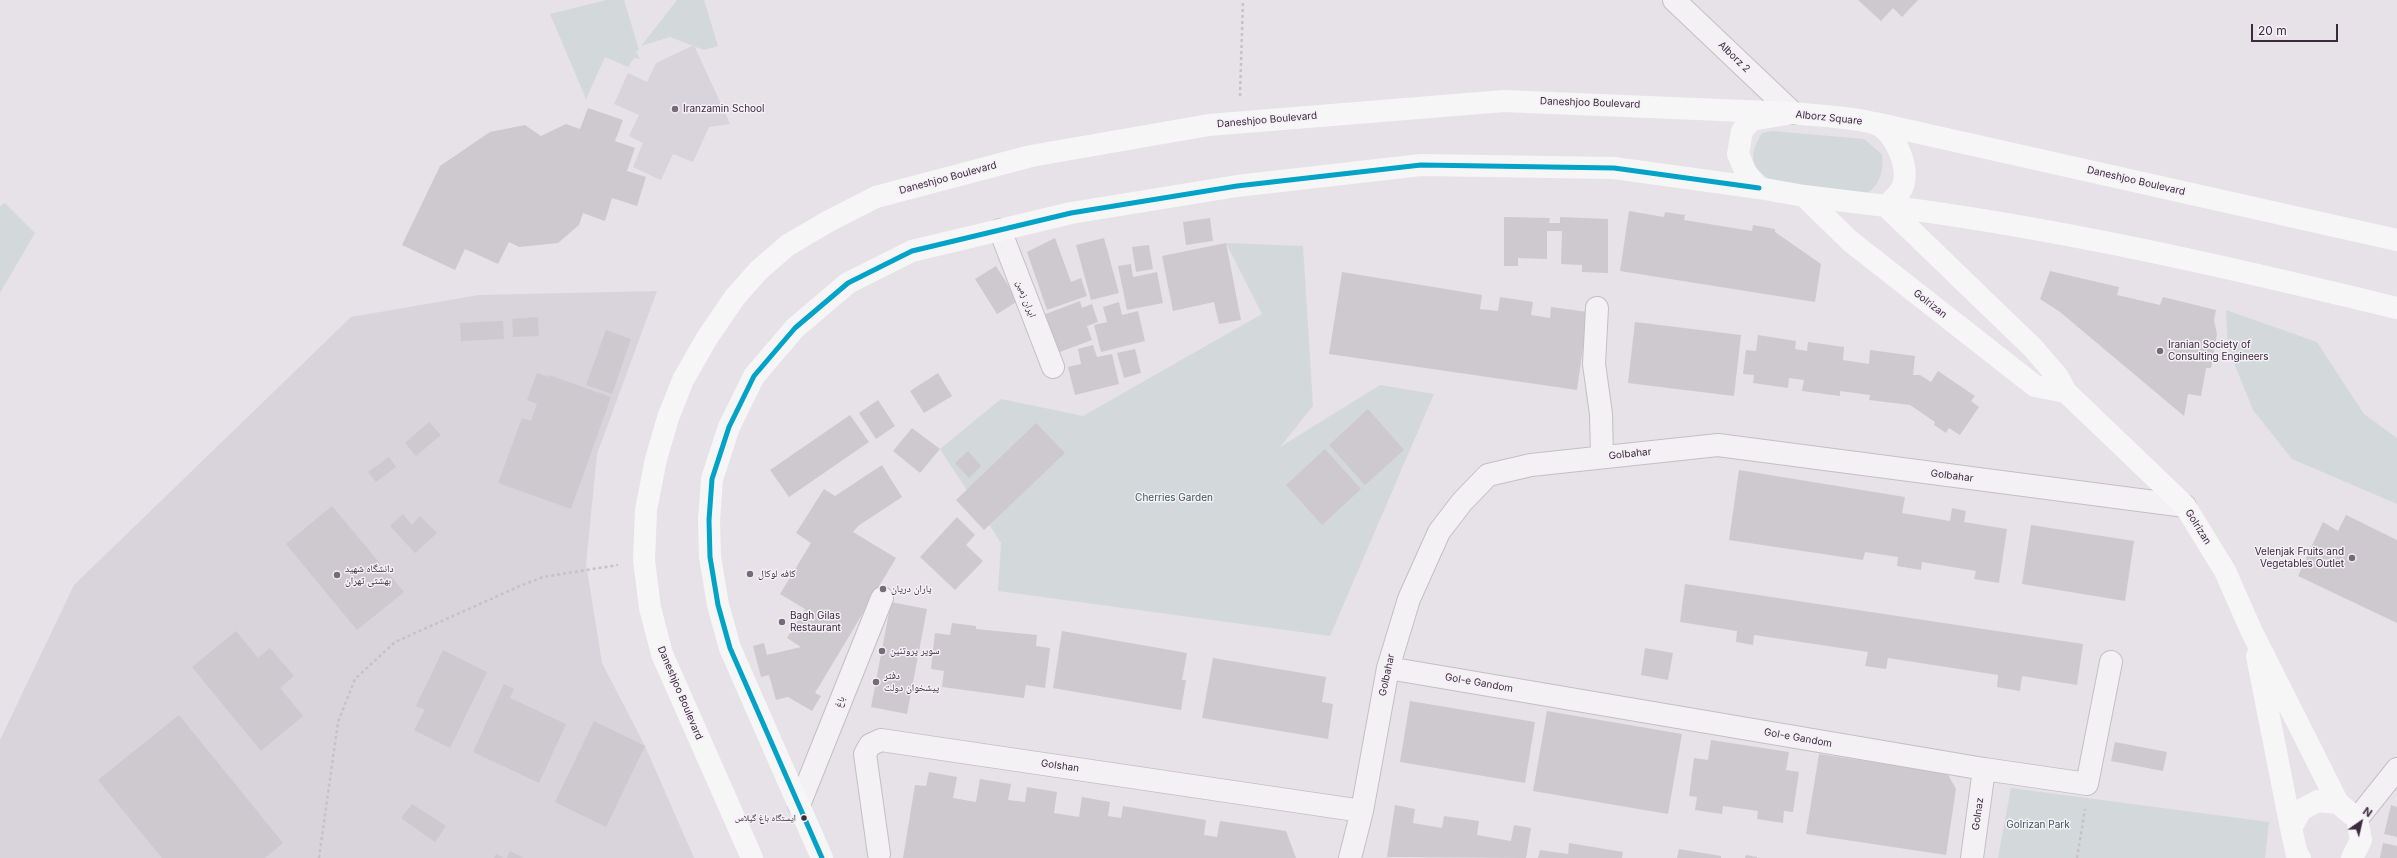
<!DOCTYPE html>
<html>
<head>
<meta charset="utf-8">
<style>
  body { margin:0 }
  #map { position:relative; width:2397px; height:858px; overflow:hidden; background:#e6e2e7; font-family:Inter,sans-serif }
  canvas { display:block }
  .north { position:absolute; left:2341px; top:802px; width:40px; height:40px; -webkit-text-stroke:3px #f5f0f6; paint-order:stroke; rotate:34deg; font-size:11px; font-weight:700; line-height:16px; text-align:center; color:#3b2a3f }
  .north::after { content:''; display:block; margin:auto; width:14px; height:18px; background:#3b2a3f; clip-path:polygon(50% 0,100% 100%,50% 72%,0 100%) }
  .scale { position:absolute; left:2251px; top:24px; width:87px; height:18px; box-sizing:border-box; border:2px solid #3b2a3f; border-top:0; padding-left:5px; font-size:12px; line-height:14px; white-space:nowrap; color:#3b2a3f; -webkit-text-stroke:3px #f5f0f6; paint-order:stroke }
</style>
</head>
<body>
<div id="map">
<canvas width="2397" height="858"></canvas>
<div class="north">N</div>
<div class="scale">20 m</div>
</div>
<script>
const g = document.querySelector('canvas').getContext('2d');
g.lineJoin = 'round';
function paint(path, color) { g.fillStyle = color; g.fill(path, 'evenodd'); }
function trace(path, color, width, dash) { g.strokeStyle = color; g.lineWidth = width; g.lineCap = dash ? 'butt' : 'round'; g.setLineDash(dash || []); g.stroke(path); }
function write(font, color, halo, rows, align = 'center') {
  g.font = font + ' Inter,"Noto Naskh Arabic",sans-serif'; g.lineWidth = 3; g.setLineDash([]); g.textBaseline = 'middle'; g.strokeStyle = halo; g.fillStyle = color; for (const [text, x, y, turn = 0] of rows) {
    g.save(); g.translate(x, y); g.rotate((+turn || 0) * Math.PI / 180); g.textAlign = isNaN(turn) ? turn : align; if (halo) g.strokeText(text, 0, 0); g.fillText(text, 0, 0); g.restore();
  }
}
const built = new Path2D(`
  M694,45l36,79 -21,3 -16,35 -20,-8 -12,26 -28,-13 10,-24 -14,-7 10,-21 -25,-11 14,-31 19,9 9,-19z
  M657,291l-60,163 -11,110 16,99 43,83 49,112h-694v-118l74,-155 277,-268 128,-22z`);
const green = new Path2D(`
  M606,0h18l15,50 -3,1 4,8 -6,-1 -6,9 -23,-10 -19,42 -36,-85z
  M677,0h27l14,46 -14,4 -34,-13 -29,9z
  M1772,131l92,8 18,15c3,21 -6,40 -28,44 -9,2 -72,-16 -85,-19 -21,-13 -19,-27 -7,-46z
  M5,203l30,30 -35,60v-87z
  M1226,243l77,3 10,160 -33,41 100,-62 54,9 -104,242 -332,-45 3,-48 -61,-94 61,-50 82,17 179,-102z
  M2226,310l91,32 47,72 33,24v66l-105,-45 -39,-49 -25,-62z
  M2011,788l258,34 -4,36h-267z`);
const building = new Path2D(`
  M1858,0h60l-16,17 -9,-9 -12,13z
  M588,108l35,12 -8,21 20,7 -8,23 19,6 -9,29 -25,-8 -7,23 -22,-8 -4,12 -21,18 -39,4 -10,-5 -11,22 -33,-15 -10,21 -53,-25 38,-79 50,-34 35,-7 16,11 25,-12 14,5z
  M1629,211l35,6 1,-5 20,3 -1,5 68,11 1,-6 22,4v3l46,32 -6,38 -195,-31z
  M1504,217l46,1 -1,5h11v-6l48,2v54l-26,-1v-7l-21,-1 1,-33h-15v28l-29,-1v8h-14z
  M1210,218l3,23 -27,4 -3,-23z
  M1055,238l16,44 10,-4 6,18 -40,14 -20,-58z
  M1104,238l15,55 -28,7 -15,-55z
  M1226,243l15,77 -22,4 -5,-22 -41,9 -11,-55z
  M1149,245l4,24 -17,3 -4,-25z
  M1131,264l2,13 24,-5 6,31 -36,7 -9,-44z
  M996,266l22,35 -21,13 -22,-35z
  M2050,271l69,16 -2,8 43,10 3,-8 53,13 -2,10 3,14 -6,34h-5l-5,28 -13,-2 -4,22 -124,-104 -20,-13z
  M1342,272l140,23 -2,14 18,2 2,-14 33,5 -2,13 19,3 1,-11 37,5 -11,78 -248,-36z
  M1080,301l2,7 10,-4 6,18 -11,4 5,14 -35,13 -14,-38z
  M1119,302l3,13 16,-4 7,30 -44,11 -7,-27 13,-3 -4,-15z
  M538,317l1,19 -26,1 -1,-18z
  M503,321l1,18 -43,2 -1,-18z
  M1635,322l106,13 -7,61 -106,-13z
  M606,330l25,9 -19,55 -26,-9z
  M1758,335l38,6 -1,8 12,2 1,-9 36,5 -1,13 26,4 1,-14 45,6 -2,19h7l11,7 7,-11 37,25 -4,5 8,6 -19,28 -11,-7 -3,5 -12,-8 1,-3 -25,-17 -41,-5 1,-5 -30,-4v5l-38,-5 2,-11 -15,-2 -1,10 -35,-5 1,-8 -11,-1 3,-24 10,1z
  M1093,345l4,12 15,-3 7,30 -44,11 -7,-28 13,-3 -3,-15z
  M1135,349l6,24 -17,5 -7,-25z
  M537,373l11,4 1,-2 62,22 -40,112 -73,-26 24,-65 9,3 6,-17 -10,-4z
  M938,373l14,23 -28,17 -14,-22z
  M878,400l17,26 -19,13 -17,-26z
  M1368,409l36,41 -39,35 -36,-40z
  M850,415l19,27 -80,55 -19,-27z
  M429,422l12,13 -25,21 -11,-13z
  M1036,423l29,30 -81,77 -28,-30z
  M912,428l28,21 -20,24 -27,-22z
  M1325,449l36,40 -39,36 -36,-40z
  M968,451l13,15 -12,12 -14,-15z
  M389,457l7,10 -20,15 -8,-10z
  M882,465l20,32 -44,29 -5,6 43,26 -81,135 6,3 -9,15 -24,-14 -12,3 -7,-25 -8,2 -8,-31 11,-3 3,12 34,-8 -14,-9 18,-29 -25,-15 31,-51 -15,-10 28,-44 11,7z
  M1739,470l166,27 -3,16 48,8 2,-13 14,3 -2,11 43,7 -8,54 -25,-4 2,-8 -54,-9 -1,8 -24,-4 1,-9 -33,-5 -2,8 -134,-20z
  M332,506l72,86 -47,38 -71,-86z
  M403,514l9,11 8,-9 17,17 -22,20 -25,-27z
  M2346,515l51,25v83l-99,-47 25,-54 15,9z
  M957,517l18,18 -9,10 17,16 -28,29 -35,-33z
  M2031,525l103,16 -9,60 -103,-17z
  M1685,584l398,60 -6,41 -55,-9 -2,15 -23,-4 1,-12 -110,-17 -2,11 -21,-3 3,-14 -114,-17 -1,10 -17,-3 1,-11 -57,-9z
  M891,602l36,7 -20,105 -36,-7z
  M952,623l24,3v3l61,6 -1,11 14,2 -5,40 -19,-3 -2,13 -82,-11 2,-16 -13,-2 4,-36 15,2z
  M236,631l22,27 12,-10 24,28 -14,12 23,28 -42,35 -69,-84z
  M1062,631l125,22 -5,27h4l-5,30 -128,-22z
  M1645,648l28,5 -5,27 -27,-5z
  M443,650l44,22 -37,76 -36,-18 11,-20 -9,-4z
  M1213,658l113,19 -4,25 11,2 -5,35 -126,-21z
  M504,684l10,5 -4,9 56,26 -27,59 -66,-31z
  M1410,701l125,21 -10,61 -125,-21z
  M1547,711l135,23 -14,80 -135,-23z
  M179,715l104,128 -18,15h-103l-64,-78z
  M594,721l51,25 -39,81 -51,-25z
  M1711,740l78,12 -3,18 13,2 -6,40 -9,-1 -1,12 -26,-4 1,-8 -35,-5 -1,8 -27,-4 2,-13 -8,-1 5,-38 14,2z
  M2115,742l52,10 -4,19 -52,-10z
  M1819,754l128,19 9,16 -10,66 -140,-21z
  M929,772l28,5 -4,21 23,4 4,-23 31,5 -3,16 17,2 2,-15 30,5 -3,21 25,4 3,-20 28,5 -2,14 13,2 2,-12 83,14 -2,15 13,2 3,-16 66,10 10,27h-393l12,-73 11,1z
  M412,804l34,22 -11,16 -34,-24z
  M1395,805l20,4 -2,14 29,5 2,-12 35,5 -2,14 34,6 3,-16 17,3 -5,30 -139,-1z
  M2391,805l6,2v30l-13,-3z
  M1569,843l54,9 -1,6h-84l2,-8 28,4z
  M2383,843l14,3v12h-17z
  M1679,849l42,7v2h-44z
  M510,851l14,7h-17z
  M496,854l8,4h-10z
  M1746,855l11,2v1h-12z`);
const path = new Path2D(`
  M1240,96l3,-96
  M319,858l19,-136 17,-43 40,-37 125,-56 23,-9 75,-12
  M2077,858l8,-49`);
const street = new Path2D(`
  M1674,0l119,113
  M1000,230l53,137
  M1597,308l-3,56 7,50 1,43
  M1388,668l596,101 103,15 24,-122
  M799,805l83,-207
  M2357,819l40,-50
  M879,854l-14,-100 5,-9 11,-5 481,71
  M1350,858l12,-47 26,-143 21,-69 30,-67 23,-30 26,-27 43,-10 187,-20 467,61
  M1972,858l12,-89`);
const secondary = new Path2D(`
  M1793,113c23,3 60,4 80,10 20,5 35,40 31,59 -2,11 -11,17 -18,24l-82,-10 -45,-8 -13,-15 -8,-19 4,-23 9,-11z
  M1875,123l522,117
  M1804,196l46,45 185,145 31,6
  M1886,206l147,142 25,29 8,15 119,114 40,65 26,59 87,173
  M1886,206c173,22 342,61 511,102
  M2257,656l34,172
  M752,858l-90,-204 -12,-46 -6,-48 2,-50 10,-51 12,-41 15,-38 24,-42 28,-41 24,-27 29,-25 41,-24 47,-24 155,-41 178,-31 295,-24 289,12
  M822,858l-92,-210 -12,-43 -8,-48 -1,-37 3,-41 17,-52 25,-51 41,-48 53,-45 64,-32 159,-38 166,-27 184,-21 193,3 145,20
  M2300,858l-3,-3 -6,-27 10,-18 17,-9 20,2 19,16 4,21 -9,18`);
const bus1 = new Path2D(`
  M822,858l-92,-210 -12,-43 -8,-48 -1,-37 3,-41 17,-52 25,-51 41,-48 53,-45 64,-32 159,-38 166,-27 184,-21 193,3 145,20`);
const markers = [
  [675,109,4,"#776a7a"],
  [2160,351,4,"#776a7a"],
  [2352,558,4,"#776a7a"],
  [750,574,4,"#776a7a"],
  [337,575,4,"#776a7a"],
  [883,589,4,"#776a7a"],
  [782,622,4,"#776a7a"],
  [882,651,4,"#776a7a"],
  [876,682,4,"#776a7a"],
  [804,818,3.5,"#3b2a3f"]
];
const busNames = [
  ["ایستگاه باغ گیلاس",796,818]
];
const streetNames = [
  ["Alborz 2",1734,57,44],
  ["Daneshjoo Boulevard",1590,103,2],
  ["Alborz Square",1829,118,6],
  ["Daneshjoo Boulevard",1267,120,-5],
  ["Daneshjoo Boulevard",948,178,-15],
  ["Daneshjoo Boulevard",2136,181,13],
  ["ایران زمین",1026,299,69],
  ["Golrizan",1930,304,38],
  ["Golbahar",1630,454,-6],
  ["Golbahar",1952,476,7],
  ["Golrizan",2198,527,58],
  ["Golbahar",1387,675,-78],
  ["Gol-e Gandom",1479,683,10],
  ["Daneshjoo Boulevard",680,693,67],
  ["باغ",840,702,-68],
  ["Gol-e Gandom",1798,738,10],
  ["Golshan",1060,766,8],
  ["Golnaz",1978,814,-82]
];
const poiNames = [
  ["Iranzamin School",683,109],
  ["Iranian Society of",2168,345],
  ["Consulting Engineers",2168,357],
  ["Velenjak Fruits and",2344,552,"right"],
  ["Vegetables Outlet",2344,564,"right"],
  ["دانشگاه شهید",345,569],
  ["بهشتی تهران",345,581],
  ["کافه لوکال",758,574],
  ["یاران دریان",891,589],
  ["Bagh Gilas",790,616],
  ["Restaurant",790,628],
  ["سوپر پروتئین",890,651],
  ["دفتر",884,676],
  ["پیشخوان دولت",884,688]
];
const parkNames = [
  ["Cherries Garden",1174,498],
  ["Golrizan Park",2038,825]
];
paint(built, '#d9d3db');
paint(green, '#d3d9db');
paint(building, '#cec9cf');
trace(street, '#c3bfc3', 24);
trace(path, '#c7c2c7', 2.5, [3, 3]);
trace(street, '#f3f1f4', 22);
trace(secondary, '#f6f6f6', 22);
trace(bus1, '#03a3c7', 5);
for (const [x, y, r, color] of markers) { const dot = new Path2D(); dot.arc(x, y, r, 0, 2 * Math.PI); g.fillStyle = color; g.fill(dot); trace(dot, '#f5f0f6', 1.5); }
write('9px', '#3b2a3f', '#f5f0f6', busNames, 'right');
write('10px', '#3b2a3f', '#f5f0f6', streetNames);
write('10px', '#3b2a3f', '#f5f0f6', poiNames, 'left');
write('10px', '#395959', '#f5f0f6', parkNames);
</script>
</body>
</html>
